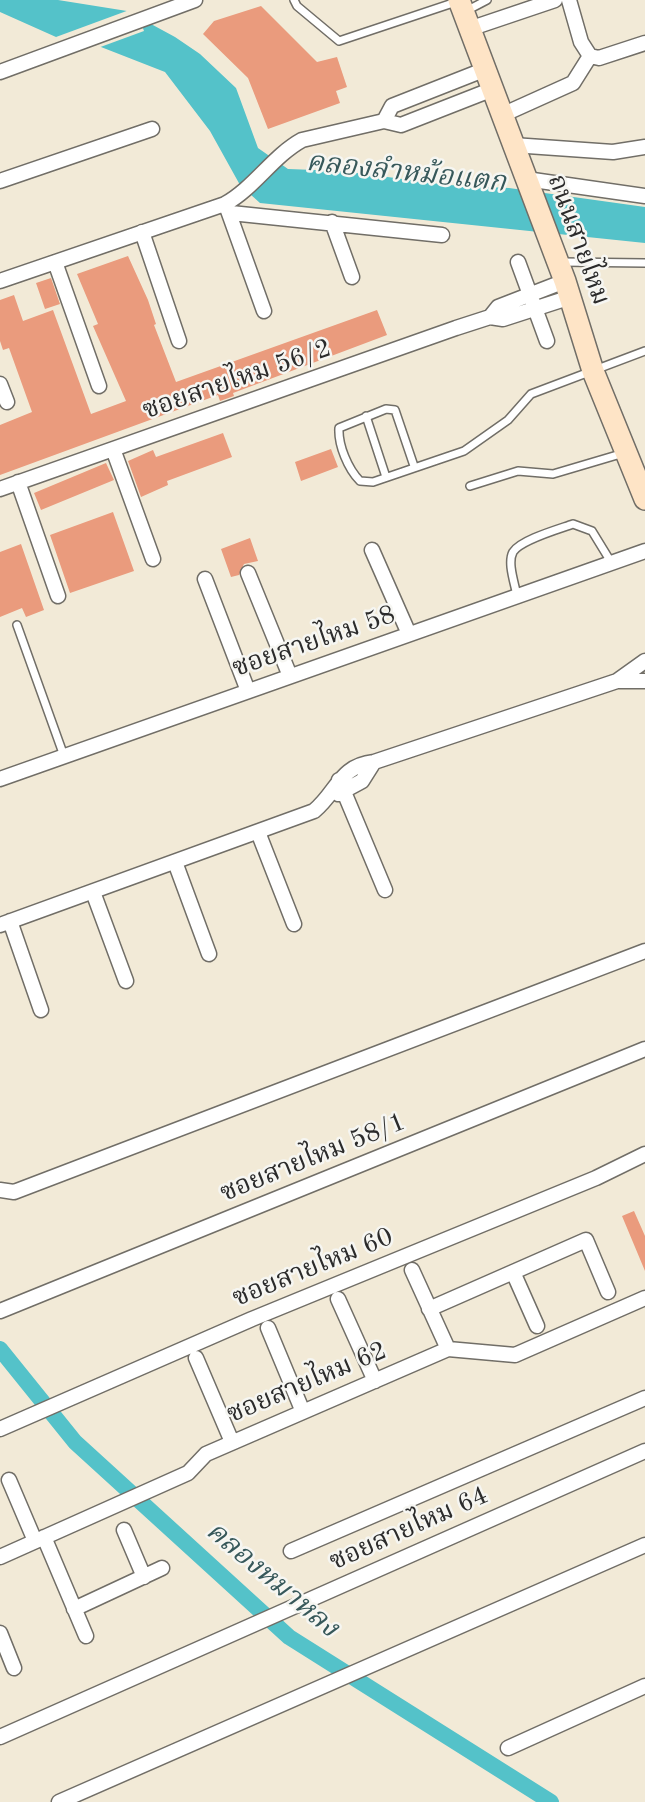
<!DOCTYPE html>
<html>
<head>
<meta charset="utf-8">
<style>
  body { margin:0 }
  canvas { display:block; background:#f2ead7 }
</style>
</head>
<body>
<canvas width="645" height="1802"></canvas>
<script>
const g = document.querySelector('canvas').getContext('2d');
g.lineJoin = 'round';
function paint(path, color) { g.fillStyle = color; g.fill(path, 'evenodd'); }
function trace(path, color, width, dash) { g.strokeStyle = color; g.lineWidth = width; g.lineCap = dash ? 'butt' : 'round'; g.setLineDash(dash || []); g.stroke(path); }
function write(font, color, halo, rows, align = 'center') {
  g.font = font + ' "Old Standard TT","Noto Serif Thai",serif'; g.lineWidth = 5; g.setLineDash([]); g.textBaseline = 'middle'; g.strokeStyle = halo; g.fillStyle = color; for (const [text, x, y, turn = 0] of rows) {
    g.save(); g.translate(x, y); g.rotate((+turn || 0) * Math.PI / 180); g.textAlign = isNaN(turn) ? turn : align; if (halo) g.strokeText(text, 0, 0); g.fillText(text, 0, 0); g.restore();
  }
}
const water = new Path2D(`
  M0,0h58l69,11 48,26 25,17 36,34 22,60 30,21 54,2 106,14 61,3 136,19v36l-385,-40 -20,-18 -30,-54 -45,-59 -64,-25 -45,-10 -56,-25z`);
const pier = new Path2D(`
  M132,9l5,3 7,19 -49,18 -37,-8 -2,-4z`);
const canal = new Path2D(`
  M0,1349l75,93 214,195 262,165`);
const building = new Path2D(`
  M261,6l56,56 20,-5 10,30 -11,4 4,12 -72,26 -20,-51 -45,-44 11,-13z
  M128,256l20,44 8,24 -2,1 22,57 201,-72 10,25 -154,58 1,3 -14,5 -2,-6 -218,80v-50l32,-13 -23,-64 -6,2 -3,-9v-41l14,-5 9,26 30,-11 38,104 35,-13 -33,-75 5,-2 -21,-50z
  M51,278l9,26 -15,5 -9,-26z
  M223,433l9,24 -65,24 1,4 -27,12 -13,-36 25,-11 3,7z
  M331,449l7,18 -37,14 -6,-19z
  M106,463l8,17 -73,30 -7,-17z
  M113,512l21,59 -64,22 -20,-58z
  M250,538l8,23 -14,3 -5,11 -8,2 -10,-28z
  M21,544l23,66 -18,7 -4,-9 -22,9v-65z
  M634,1211l11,25v35l-23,-55z`);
const lane = new Path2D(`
  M294,0l3,6 42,35 117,-39
  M466,11l21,-11
  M562,262l83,1
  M366,416l20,61
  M414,466l-19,-56 -9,-1 -47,19c-1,17 9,41 21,53l13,1 91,-31 44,-31 23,-26 114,-43
  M470,486l48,-15 35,3 71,-21
  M517,596c-2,-12 -10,-33 -4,-44 7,-12 46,-23 60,-28l19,7 19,31
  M17,625l47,131`);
const street = new Path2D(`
  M569,0l12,42 9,14 9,2 46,-15
  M469,29l86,-29
  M0,72l195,-72
  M502,115l71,-32 17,-27
  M384,121l8,-15 94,-37
  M513,145l100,7 32,-5
  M526,179l119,17
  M0,181l152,-52
  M227,208l37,103
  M231,213l211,22
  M332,222l20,55
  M142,232l37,109
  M55,262l44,124
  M518,262l29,79
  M0,281l225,-77c29,-16 48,-48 77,-64l82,-19 17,4 92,-36
  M490,317l8,-10 67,-26
  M0,384l7,18
  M113,449l40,110
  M18,482l40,114
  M0,489l456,-161 34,-11 13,2 68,-22
  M372,550l37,84
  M248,573l42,103
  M205,579l43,112
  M617,681l28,-20
  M0,779l645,-228
  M339,780l46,110
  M338,794l24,-13 12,-19
  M258,832l36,92
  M175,862l34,92
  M93,892l33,89
  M10,921l31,89
  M0,925l314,-114c24,-20 25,-45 60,-49l243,-81h28
  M0,1190l14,2 631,-241
  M412,1270l36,79
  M513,1272l24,54
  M338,1299l37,82
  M429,1309l157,-69 22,52
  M0,1311l645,-262
  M268,1328l35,84
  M196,1358l36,84
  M0,1429l252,-110 344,-141 49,-24
  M9,1480l26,61
  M124,1530l20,47
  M44,1537l42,99
  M291,1551l354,-153
  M0,1557l188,-84 18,-19 242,-105 67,6 130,-57
  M74,1609l88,-41
  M0,1633l14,35
  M0,1737l645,-286
  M508,1748l137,-62
  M59,1802l586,-257`);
const secondary = new Path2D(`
  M459,0l106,281 28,90 52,128`);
const streetNames = [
  ["ถนนสายไหม",578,240,70],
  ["ซอยสายไหม 56/2",237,380,-19],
  ["ซอยสายไหม 58",314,642,-19],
  ["ซอยสายไหม 58/1",313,1158,-22],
  ["ซอยสายไหม 60",313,1268,-22],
  ["ซอยสายไหม 62",307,1383,-23],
  ["ซอยสายไหม 64",409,1529,-24]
];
const waterNames = [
  ["คลองลำหม้อแตก",406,173,6],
  ["คลองหมาหลง",272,1580,40]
];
paint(water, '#54c2c9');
paint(pier, '#f2ead7');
trace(canal, '#54c2c9', 16);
paint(building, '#ea9b7d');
trace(lane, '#716e67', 10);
trace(street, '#716e67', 17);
trace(secondary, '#716e67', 24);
trace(lane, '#fff', 7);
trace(street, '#fff', 14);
trace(secondary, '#fee4c6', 21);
write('26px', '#2b2b2b', '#f6f6f2', streetNames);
write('italic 28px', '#37585a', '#f6f6f2', waterNames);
</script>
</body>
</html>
